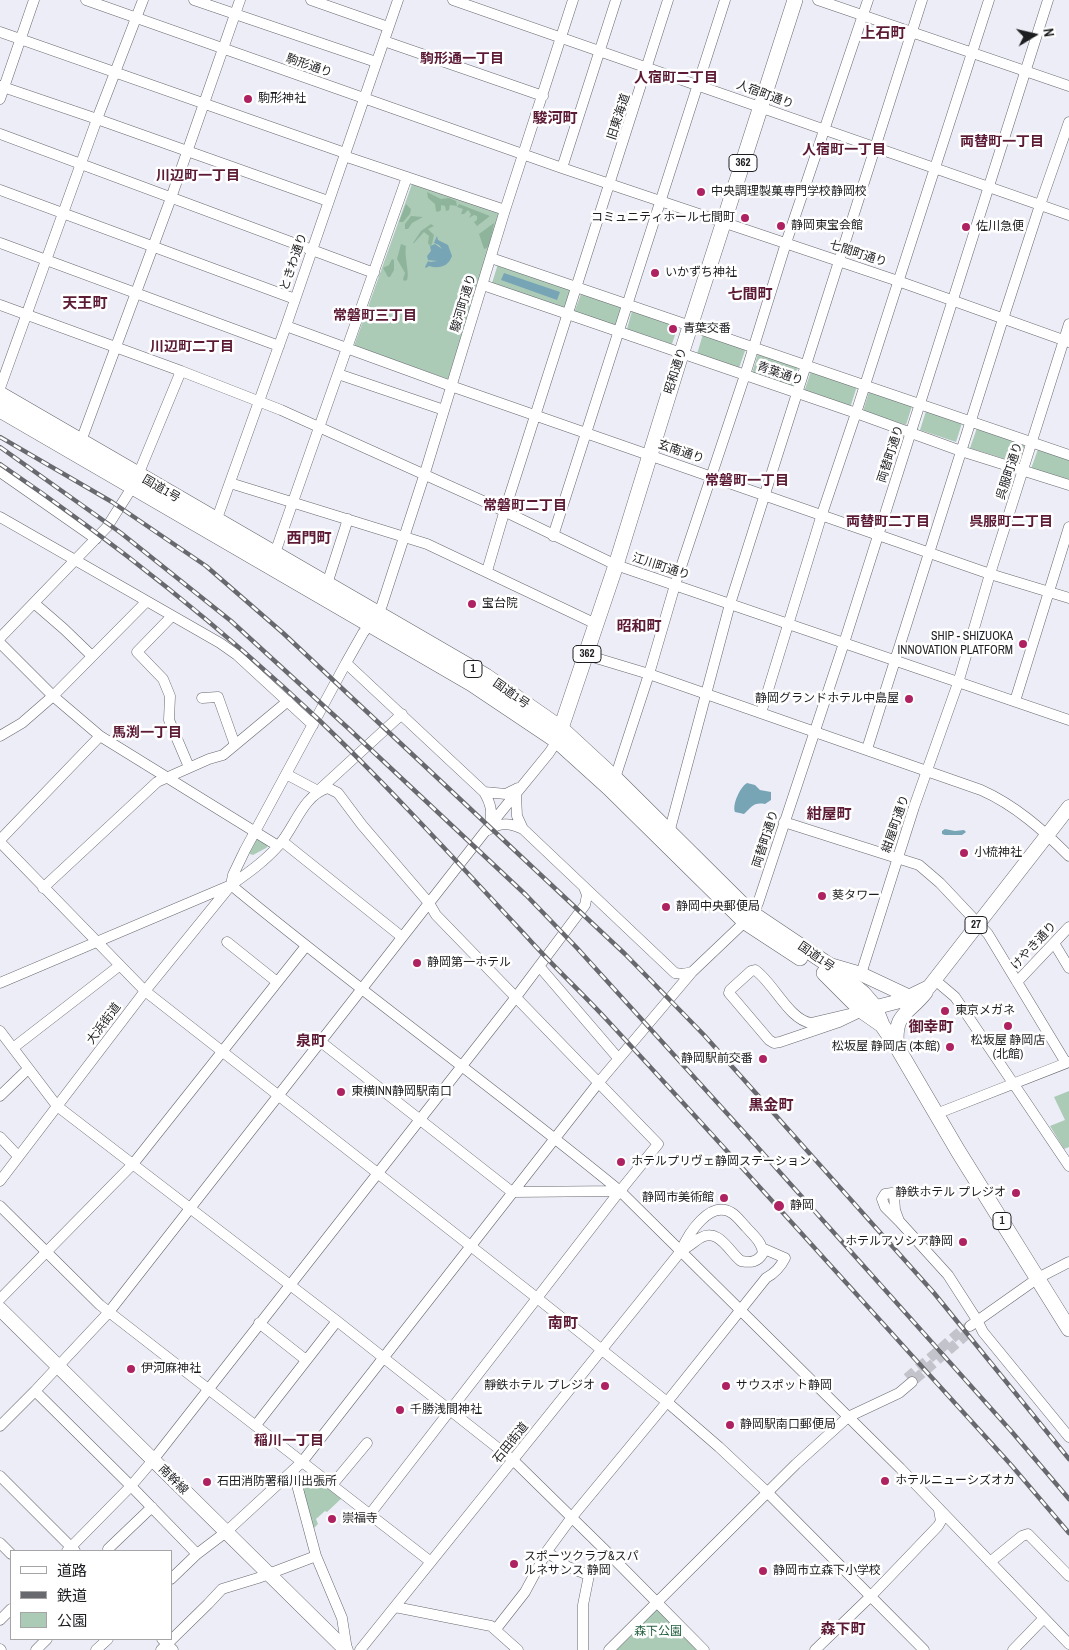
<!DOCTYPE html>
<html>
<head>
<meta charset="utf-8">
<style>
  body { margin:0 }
  #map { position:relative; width:1069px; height:1650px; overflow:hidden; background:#ecedf6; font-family:"Archivo Narrow","Noto Sans JP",sans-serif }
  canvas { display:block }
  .legend { position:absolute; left:10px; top:1550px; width:162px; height:90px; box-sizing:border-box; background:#fff; border:1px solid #a5a5a6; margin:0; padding:6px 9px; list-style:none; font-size:15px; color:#1d1e21 }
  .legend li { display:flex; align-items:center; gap:10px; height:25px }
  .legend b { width:25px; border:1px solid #a5a5a6 }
  .north { position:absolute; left:1009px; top:10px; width:50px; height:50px; -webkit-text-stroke:4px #fff; paint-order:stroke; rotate:81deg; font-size:14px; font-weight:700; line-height:20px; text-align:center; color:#1d1e21 }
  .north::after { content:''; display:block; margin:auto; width:18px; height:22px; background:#1d1e21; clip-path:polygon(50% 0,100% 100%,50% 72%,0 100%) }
</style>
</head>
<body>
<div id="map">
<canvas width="1069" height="1650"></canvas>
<ul class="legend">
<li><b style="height:6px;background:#fff"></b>道路</li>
<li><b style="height:6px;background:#68696e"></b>鉄道</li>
<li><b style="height:14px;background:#accbb7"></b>公園</li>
</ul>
<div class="north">N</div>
</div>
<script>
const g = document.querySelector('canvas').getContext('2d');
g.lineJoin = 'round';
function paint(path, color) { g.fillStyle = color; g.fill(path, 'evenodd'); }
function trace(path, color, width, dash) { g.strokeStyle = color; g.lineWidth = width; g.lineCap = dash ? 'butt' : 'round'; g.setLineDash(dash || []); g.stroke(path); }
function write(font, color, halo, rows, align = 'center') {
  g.font = font + ' "Archivo Narrow","Noto Sans JP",sans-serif'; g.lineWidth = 5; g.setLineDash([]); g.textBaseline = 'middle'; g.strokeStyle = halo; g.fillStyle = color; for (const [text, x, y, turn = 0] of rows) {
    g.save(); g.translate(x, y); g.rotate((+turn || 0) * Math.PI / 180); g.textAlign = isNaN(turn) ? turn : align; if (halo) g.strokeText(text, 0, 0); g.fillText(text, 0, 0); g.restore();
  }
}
const green = new Path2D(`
  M412,184l89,29 -53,166 -94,-33z
  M498,264l73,25 -7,19 -72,-25z
  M581,294l41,13 -6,19 -42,-13z
  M632,311l46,15 -6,18 -45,-15z
  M703,334l43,14 -7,20 -42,-14z
  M758,354l40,13 -6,20 -40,-14z
  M811,371l46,15 -7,22 -46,-16z
  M869,392l43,14 -6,19 -43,-14z
  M926,411l36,12 -6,19 -36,-12z
  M977,428l48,16 -7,19 -48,-15z
  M1038,449l31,10v22l-38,-12z
  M256,834l15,9 -5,5 -13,7 -3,-1 -1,-4z
  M1069,1091v56l-5,2 -14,-23 15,-6 -11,-23z
  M316,1479l27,18 -16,15 -2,-1 -9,8 2,5 -6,6 -11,-42z
  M658,1606l42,44h-86z`);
const forest = new Path2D(`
  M427,192l14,7 8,-1 7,3 1,5 -7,-1 -1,5 -3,1 -1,-5 -4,-1v5l-3,2 -2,-1 -1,-7 -7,-6z
  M406,204l5,5 -1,5 -7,8h-4z
  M459,204l31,12 -13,10 -3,-4 3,-2v-4l-3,-1 -5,3 2,-4 -3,-4 -4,4h-3l2,-5 -6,-2z
  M411,216l12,1 -11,6 -4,6h-3v-5z
  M494,223v1l-5,21 -2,3 -3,1 -5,-15z
  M431,224l3,2 -6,3 6,6 -2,9 -2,2 -2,-3 1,-7 -5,-4 -10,11h-1l8,-12z
  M401,244l5,2c-2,11 4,28 1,34l-3,1 -1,-2 2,-6 -8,-14z
  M392,259l2,1v10l-4,7h-2l-5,-9 6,-3z`);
const water = new Path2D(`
  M437,236l1,4 10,5 4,11c-4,11 -13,13 -23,10l-3,2 -1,-1 3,-6 2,1 7,-1 -9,-1 -1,-4 4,-5 -1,-5 5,-2 7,5 -3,-4 -5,-2z
  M504,273l56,19 -3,8 -56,-20z
  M747,783l8,2 5,5 11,2v8l-6,4c-12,-2 -13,3 -21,10l-9,-2c-3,-7 5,-25 12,-29z
  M945,829l10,2 9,-1 2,2 -4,3h-17l-3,-1v-3z`);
const minorTunnel = new Path2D(`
  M907,1378l55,-48 8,-4 -4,9 -54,47`);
const minor = new Path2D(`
  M86,0l476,168 336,113 171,61
  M194,0l182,62
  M311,0l77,27
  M453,0l616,215
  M818,0l251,86
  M0,32l345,121
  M384,41l159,55
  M0,86l97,33 231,82
  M0,99l34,-99
  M0,134l374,139
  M344,156l161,54
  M562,168l54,-168
  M0,190l295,109
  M0,243l279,103
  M491,258l578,197
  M483,285l373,128 105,38 108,34
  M0,305l181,66 100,39 202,91 133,64 453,155
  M286,326l165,60 539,188 79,24
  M338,374l106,36
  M0,388l97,-269 46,-119
  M81,441l90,-243 69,-198
  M0,472l96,67
  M138,475l43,-104
  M230,483l197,61 169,80
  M0,517l220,126 17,12 76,70
  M215,524l71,-198 112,-326
  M553,536l172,-536
  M275,553l132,-376
  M487,571l17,-58 164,-513
  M327,584l21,-65
  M34,603l30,26 28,27
  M171,617l-34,35 26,27 7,17 -1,24 20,47
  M0,638l107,-111 26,-41
  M0,643l53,53 47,40 178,110
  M586,655l63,19 332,116c34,15 62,40 88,66
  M202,698l16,-1 17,48
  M1015,701l54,-174
  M761,713l61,-199 34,-101 133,-413
  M0,736l22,-13 31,-27 93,-94
  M867,749l136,-430 37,-114 29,-83
  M286,774l32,17 84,-77
  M615,778l34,-104 26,-89 70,-210 41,-132 82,-243
  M484,792l22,2 12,-6
  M516,795l1,21 6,13 152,144 8,1 9,-2 61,-58 5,-11 86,-260 204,-643
  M784,822l135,43 21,18 48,51 78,129
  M489,826c4,-14 2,-22 -5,-34l-138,-129 17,-30 15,-19 4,-9 42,-129 81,-266 68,-210
  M488,830c12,-8 22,-7 35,-1
  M669,833l61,-229 192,-604
  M0,840l100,-104
  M282,841l120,96
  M0,842l145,149 392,307 130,104 52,45 48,45 157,158
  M43,888l114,-106 52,-23 14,-4 65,-54
  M227,942l50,40
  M1054,943l15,25
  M539,966l79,92
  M755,970c18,12 34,50 56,53l51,-12 -23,11 -59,20 -6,1 -5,-3 -40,-47 1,-3 21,-19z
  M861,974l53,-167 44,-124 32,-109 79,-250
  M935,980l20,17 114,169
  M1017,982l52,-55
  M0,983l231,-98c17,-12 34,-24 48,-40 16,-18 24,-50 49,-57l10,5 24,32 67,78 7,12 222,229 -38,47c-128,-105 -262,-201 -389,-306
  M0,1031l57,75 280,215 176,139 96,94 95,96
  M321,1042l191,150 108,-1 280,277 169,176
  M13,1048l106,-82
  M0,1096l28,-27
  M936,1114l133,-52
  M0,1137l18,19
  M0,1181l145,-190 86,-106 2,-10 12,-25 101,-187
  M0,1206l100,99 331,257
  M899,1221l-4,-11 -1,-15 -2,-2 -7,1 -3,5 3,8 14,14 49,54 29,45 6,12 86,105
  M0,1299l133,-135 173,-218
  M259,1323l47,37
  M970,1326l68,-48 31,-16
  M35,1391l96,95 66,68
  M256,1425l81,-104
  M0,1426l35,-35 74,-79 374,-478 66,-81 8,-12
  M293,1470l23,86 26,62 5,32
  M0,1476l75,75
  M332,1485l35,-42
  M370,1514l249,-322
  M0,1543l11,11
  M108,1549l44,-42
  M67,1551l64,-65 22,-26 363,-463 69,-92 2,-10 -3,-8
  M547,1552l21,15 21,8
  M990,1562l32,-26 6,-2 41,42
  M171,1579l26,-25 29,-22 76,-70 297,-380 93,-110
  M395,1607l96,19 27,24
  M0,1620l11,-11
  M496,1629l29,-37 22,-41 25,-34 95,-115 99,-124c9,-5 14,-10 19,-20l-23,-10
  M162,1639l11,11
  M0,1649l1,1
  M36,1650l11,-11
  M96,1650l12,-11
  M161,1650l47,-46 14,-15 36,-11 58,-22
  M360,1650l321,-399c7,-17 29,-52 51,-38 5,3 10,10 14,14 7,8 16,15 17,26 -5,9 -12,10 -22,8 -12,-9 -22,-34 -41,-23 -6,4 -12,9 -19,13
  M583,1650v-45l6,-30 20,-21
  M609,1650l187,-186 52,-47 51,-24 13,-11
  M815,1650l56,-54 67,-70 3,-5 -2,-11
  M1013,1650l31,-32`);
const major = new Path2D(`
  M830,965l31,9 49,23
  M865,1010l35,-9 29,-14 140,-180
  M897,1047c-3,-35 10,-31 29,-55
  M0,1309l346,341`);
const highway = new Path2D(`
  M0,394l486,282 76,53 53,49 125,124 13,12 76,51 34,28 12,14 7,18 15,22 61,104 111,178
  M0,410l472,274 85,57 52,47 136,134 55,36
  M558,737l58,-172 63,-204 116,-361
  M824,973l38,38 20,14`);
const rail = new Path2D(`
  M0,437l112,65 94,64 77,67 342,321 79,81 230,258 135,166
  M0,447l121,86 110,88 118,108 177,166 51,53 175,193 260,291 57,67
  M0,464c113,77 220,162 319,256 72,69 140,144 208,217 26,29 54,55 80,83 136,147 270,298 405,446l57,67`);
const markers = [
  [248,99,5,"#ae2261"],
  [701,192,5,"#ae2261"],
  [745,218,5,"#ae2261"],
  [781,226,5,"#ae2261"],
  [966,227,5,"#ae2261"],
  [655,273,5,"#ae2261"],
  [673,329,5,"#ae2261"],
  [472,604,5,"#ae2261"],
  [1023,644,5,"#ae2261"],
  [909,699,5,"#ae2261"],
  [964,853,5,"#ae2261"],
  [822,896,5,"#ae2261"],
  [666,907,5,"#ae2261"],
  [417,963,5,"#ae2261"],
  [945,1011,5,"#ae2261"],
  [1008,1026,5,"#ae2261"],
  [950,1047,5,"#ae2261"],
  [763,1059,5,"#ae2261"],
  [341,1092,5,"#ae2261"],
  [621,1162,5,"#ae2261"],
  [1016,1193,5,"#ae2261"],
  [724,1198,5,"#ae2261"],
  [779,1206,6,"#ae2261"],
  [963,1242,5,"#ae2261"],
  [131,1369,5,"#ae2261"],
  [605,1386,5,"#ae2261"],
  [726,1386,5,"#ae2261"],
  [400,1410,5,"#ae2261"],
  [730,1425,5,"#ae2261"],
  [885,1481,5,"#ae2261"],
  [207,1482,5,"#ae2261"],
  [332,1519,5,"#ae2261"],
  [514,1564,5,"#ae2261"],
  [763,1571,5,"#ae2261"]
];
const shields = [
  [743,163,28],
  [587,654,28],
  [473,669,18],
  [976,925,22],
  [1002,1221,18]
];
const shieldNames = [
  ["362",743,163],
  ["362",587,654],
  ["1",473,669],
  ["27",976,925],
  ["1",1002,1221]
];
const streetNames = [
  ["駒形通り",309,66,19],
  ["人宿町通り",765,95,20],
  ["旧東海道",619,117,-72],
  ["七間町通り",858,254,18],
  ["ときわ通り",294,262,-71],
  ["駿河町通り",464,303,-73],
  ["昭和通り",676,371,-72],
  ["青葉通り",780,374,19],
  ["玄南通り",681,452,19],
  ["両替町通り",891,454,-72],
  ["呉服町通り",1010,471,-72],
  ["国道1号",161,489,30],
  ["江川町通り",661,567,18],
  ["国道1号",511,694,35],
  ["紺屋町通り",896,824,-71],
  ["両替町通り",766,839,-72],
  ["けやき通り",1034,946,-47],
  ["国道1号",816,957,35],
  ["大浜街道",104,1024,-53],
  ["石田街道",511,1443,-51],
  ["南幹線",173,1480,45]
];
const poiNames = [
  ["駒形神社",258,99],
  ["中央調理製菓専門学校静岡校",711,192],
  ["コミュニティホール七間町",735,218,"right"],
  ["静岡東宝会館",791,226],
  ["佐川急便",976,227],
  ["いかずち神社",665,273],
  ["青葉交番",683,329],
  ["宝台院",482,604],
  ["SHIP - SHIZUOKA",1013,637,"right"],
  ["INNOVATION PLATFORM",1013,651,"right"],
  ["静岡グランドホテル中島屋",899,699,"right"],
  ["小梳神社",974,853],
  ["葵タワー",832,896],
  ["静岡中央郵便局",676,907],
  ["静岡第一ホテル",427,963],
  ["東京メガネ",955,1011],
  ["松坂屋 静岡店",1008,1041,"center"],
  ["(北館)",1008,1055,"center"],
  ["松坂屋 静岡店 (本館)",940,1047,"right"],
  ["静岡駅前交番",753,1059,"right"],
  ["東横INN静岡駅南口",351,1092],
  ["ホテルプリヴェ静岡ステーション",631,1162],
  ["静鉄ホテル プレジオ",1006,1193,"right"],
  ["静岡市美術館",714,1198,"right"],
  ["静岡",790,1206],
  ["ホテルアソシア静岡",953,1242,"right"],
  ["伊河麻神社",141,1369],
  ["靜鉄ホテル プレジオ",595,1386,"right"],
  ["サウスポット静岡",736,1386],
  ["千勝浅間神社",410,1410],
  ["静岡駅南口郵便局",740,1425],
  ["ホテルニューシズオカ",895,1481],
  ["石田消防署稲川出張所",217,1482],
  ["崇福寺",342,1519],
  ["スポーツクラブ&スパ",524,1557],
  ["ルネサンス 静岡",524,1571],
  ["静岡市立森下小学校",773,1571]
];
const parkNames = [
  ["森下公園",658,1632]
];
const neighbourhoodNames = [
  ["駒形通一丁目",462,59],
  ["人宿町二丁目",676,78],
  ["両替町一丁目",1002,142],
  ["人宿町一丁目",844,150],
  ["川辺町一丁目",198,176],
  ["常磐町三丁目",375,316],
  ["川辺町二丁目",192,347],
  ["常磐町一丁目",747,481],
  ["常磐町二丁目",525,506],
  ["両替町二丁目",888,522],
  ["呉服町二丁目",1011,522],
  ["馬渕一丁目",147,733],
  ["稲川一丁目",289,1441]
];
const quarterNames = [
  ["上石町",883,34],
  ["駿河町",555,119],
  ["七間町",750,295],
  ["天王町",85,304],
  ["西門町",309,539],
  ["昭和町",639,627],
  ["紺屋町",829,815],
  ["御幸町",931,1028],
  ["泉町",311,1042],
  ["黒金町",771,1106],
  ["南町",563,1324],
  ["森下町",843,1630]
];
paint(green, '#accbb7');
paint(forest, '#8eb59c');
paint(water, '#77a5b6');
trace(minorTunnel, '#c3c4cb', 10, [10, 5]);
trace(minor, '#67686f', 11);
trace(major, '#67686f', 15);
trace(highway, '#67686f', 16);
trace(minor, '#fff', 10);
trace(major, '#fff', 14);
trace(highway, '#fff', 15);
trace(rail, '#68696e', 4.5);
trace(rail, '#fff', 2.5, [8]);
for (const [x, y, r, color] of markers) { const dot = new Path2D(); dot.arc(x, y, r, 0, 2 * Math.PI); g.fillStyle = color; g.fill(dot); trace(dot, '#fff', 2); }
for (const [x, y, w] of shields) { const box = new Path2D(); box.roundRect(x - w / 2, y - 8.5, w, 17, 4); g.fillStyle = '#fff'; g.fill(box); trace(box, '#1d1e21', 1); }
write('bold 11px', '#1d1e21', null, shieldNames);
write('12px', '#1d1e21', '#fff', streetNames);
write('12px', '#1d1e21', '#fff', poiNames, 'left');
write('12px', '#205f3e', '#fff', parkNames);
write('bold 14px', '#5c1a35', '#fff', neighbourhoodNames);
write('bold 15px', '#5c1a35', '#fff', quarterNames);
</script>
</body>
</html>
